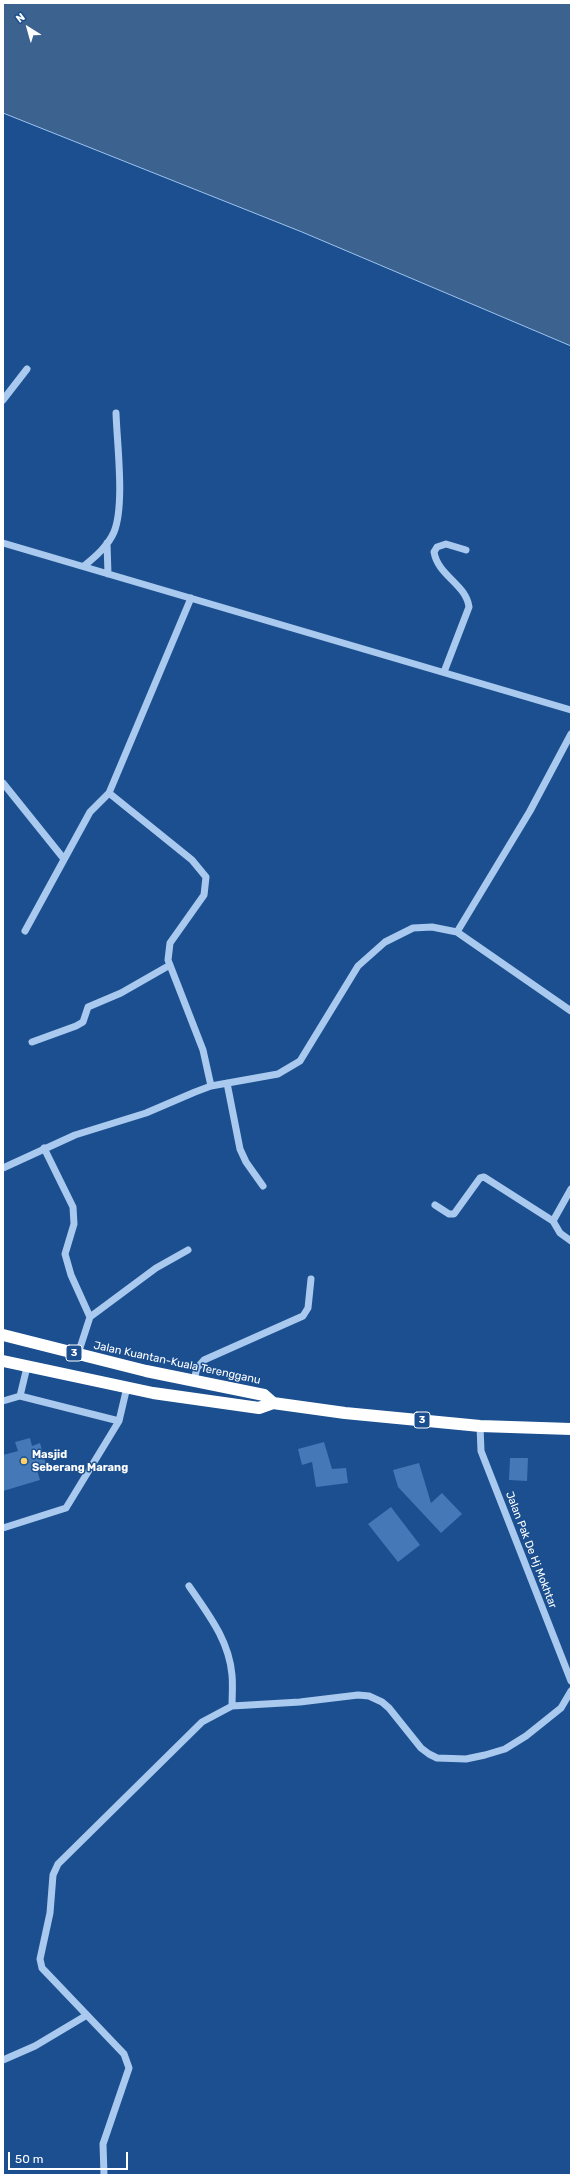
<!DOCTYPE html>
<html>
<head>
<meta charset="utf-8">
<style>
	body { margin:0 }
	#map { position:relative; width:574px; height:2178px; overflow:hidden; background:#1b4f8f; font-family:Rubik,sans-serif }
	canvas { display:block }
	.frame { position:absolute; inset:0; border:4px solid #fff; pointer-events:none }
	.north { position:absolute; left:8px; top:8px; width:40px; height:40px; -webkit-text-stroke:3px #1b4f8f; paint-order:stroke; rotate:323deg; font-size:11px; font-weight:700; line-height:16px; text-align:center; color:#fff }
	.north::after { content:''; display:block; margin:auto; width:14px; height:18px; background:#fff; clip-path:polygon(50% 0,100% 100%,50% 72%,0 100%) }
	.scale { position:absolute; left:8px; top:2152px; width:120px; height:18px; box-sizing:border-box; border:2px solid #fff; border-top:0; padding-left:5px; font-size:12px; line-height:14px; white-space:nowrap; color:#fff; -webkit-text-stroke:3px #1b4f8f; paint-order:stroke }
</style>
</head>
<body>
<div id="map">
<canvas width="574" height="2178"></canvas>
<div class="frame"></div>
<div class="north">N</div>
<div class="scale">50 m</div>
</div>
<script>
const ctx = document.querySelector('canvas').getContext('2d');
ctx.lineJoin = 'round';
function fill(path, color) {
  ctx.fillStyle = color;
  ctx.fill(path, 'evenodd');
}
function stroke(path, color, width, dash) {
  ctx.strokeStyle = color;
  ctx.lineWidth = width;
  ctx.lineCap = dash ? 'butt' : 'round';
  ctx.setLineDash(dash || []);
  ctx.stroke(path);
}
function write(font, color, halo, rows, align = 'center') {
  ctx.font = font + ' Rubik,sans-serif';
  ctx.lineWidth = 3;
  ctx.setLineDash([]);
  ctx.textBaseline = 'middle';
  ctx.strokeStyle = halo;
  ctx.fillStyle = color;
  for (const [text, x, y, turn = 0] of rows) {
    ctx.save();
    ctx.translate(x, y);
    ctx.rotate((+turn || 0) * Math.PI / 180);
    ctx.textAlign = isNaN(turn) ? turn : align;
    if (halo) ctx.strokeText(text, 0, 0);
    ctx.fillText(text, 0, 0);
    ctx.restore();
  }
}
const water = new Path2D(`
	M3,3H571V346L302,232L3,113Z`);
fill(water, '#3c6290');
stroke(water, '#9cc4f0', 1);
fill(new Path2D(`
	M30,1438L32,1446L40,1443L47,1468L37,1470L40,1480L3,1491V1455L18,1451L15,1442Z
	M324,1442L332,1469L346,1468L348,1483L316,1487L312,1462L302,1465L298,1449Z
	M510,1458H528L527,1481L509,1480Z
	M419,1463L431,1503L442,1493L462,1514L441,1533L398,1487L393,1470Z
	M391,1507L420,1545L398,1562L368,1524Z`), '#4478b7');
stroke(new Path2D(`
	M3,400L27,369
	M3,543L571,710
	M107,543L108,574
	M84,566C95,557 108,546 114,532C125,505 117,444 116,413
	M191,598L109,793L192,860L206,877L204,895L170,943L168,960L203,1050L211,1086
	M444,672L469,607C466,584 438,576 434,552L437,547L446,544L466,550
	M3,783L64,859
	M25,931L90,812L109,793
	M457,932L530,811L571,734
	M32,1042L76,1026L83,1022L88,1007L121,993L170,965
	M227,1083L240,1149L246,1162L263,1186
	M44,1148L73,1207L74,1224L65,1254L71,1275L90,1317L78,1354
	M3,1168L75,1135L146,1113L195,1092L211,1086L278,1074L300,1061L358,966L385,942L413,928L432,927L457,932L571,1011
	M435,1205L449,1214H454L480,1178L484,1177L553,1221L560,1233L571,1241
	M553,1221L571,1189
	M90,1317L156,1268L188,1250
	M194,1380L197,1368L204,1360L303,1316L308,1308L311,1279
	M20,1396L27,1367
	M3,1401L20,1396L119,1421
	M480,1426L481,1451L571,1681
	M3,1528L66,1508L119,1421L127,1387
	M189,1586C208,1614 229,1640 232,1675C233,1685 232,1696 232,1706
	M3,2060L35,2046L87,2015
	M104,2175L103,2144L129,2068L124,2054L42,1968L40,1959L50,1913L53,1875L58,1864L202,1722L232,1706L300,1702L358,1695L369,1696L382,1702L389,1708L421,1748L429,1754L437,1758L466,1759L485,1755L505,1749L526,1736L561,1708L571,1691`), '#a9c9ee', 7);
stroke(new Path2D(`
	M3,1335L146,1371L264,1395L273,1403
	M3,1361L153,1393L259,1408L273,1403L345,1413L480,1426L571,1429`), '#fff', 12);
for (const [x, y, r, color] of [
	[24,1461,4,"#ffd166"]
]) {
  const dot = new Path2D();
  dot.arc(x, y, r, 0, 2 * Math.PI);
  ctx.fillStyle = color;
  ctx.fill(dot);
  stroke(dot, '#1b4f8f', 1.5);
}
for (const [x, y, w] of [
	[74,1353,16],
	[422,1420,16]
]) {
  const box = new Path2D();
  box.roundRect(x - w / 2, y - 8, w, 16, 3);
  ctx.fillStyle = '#1b4f8f';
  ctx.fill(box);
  stroke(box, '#fff', 1);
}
write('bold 10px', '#fff', null, [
	["3",74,1353],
	["3",422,1420]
]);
write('11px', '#fff', '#1b4f8f', [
	["Jalan Kuantan-Kuala Terengganu",177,1363,12],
	["Jalan Pak De Hj Mokhtar",531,1550,69]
]);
write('bold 11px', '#fff', '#1b4f8f', [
	["Masjid",32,1455],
	["Seberang Marang",32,1468]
], 'left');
</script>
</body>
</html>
